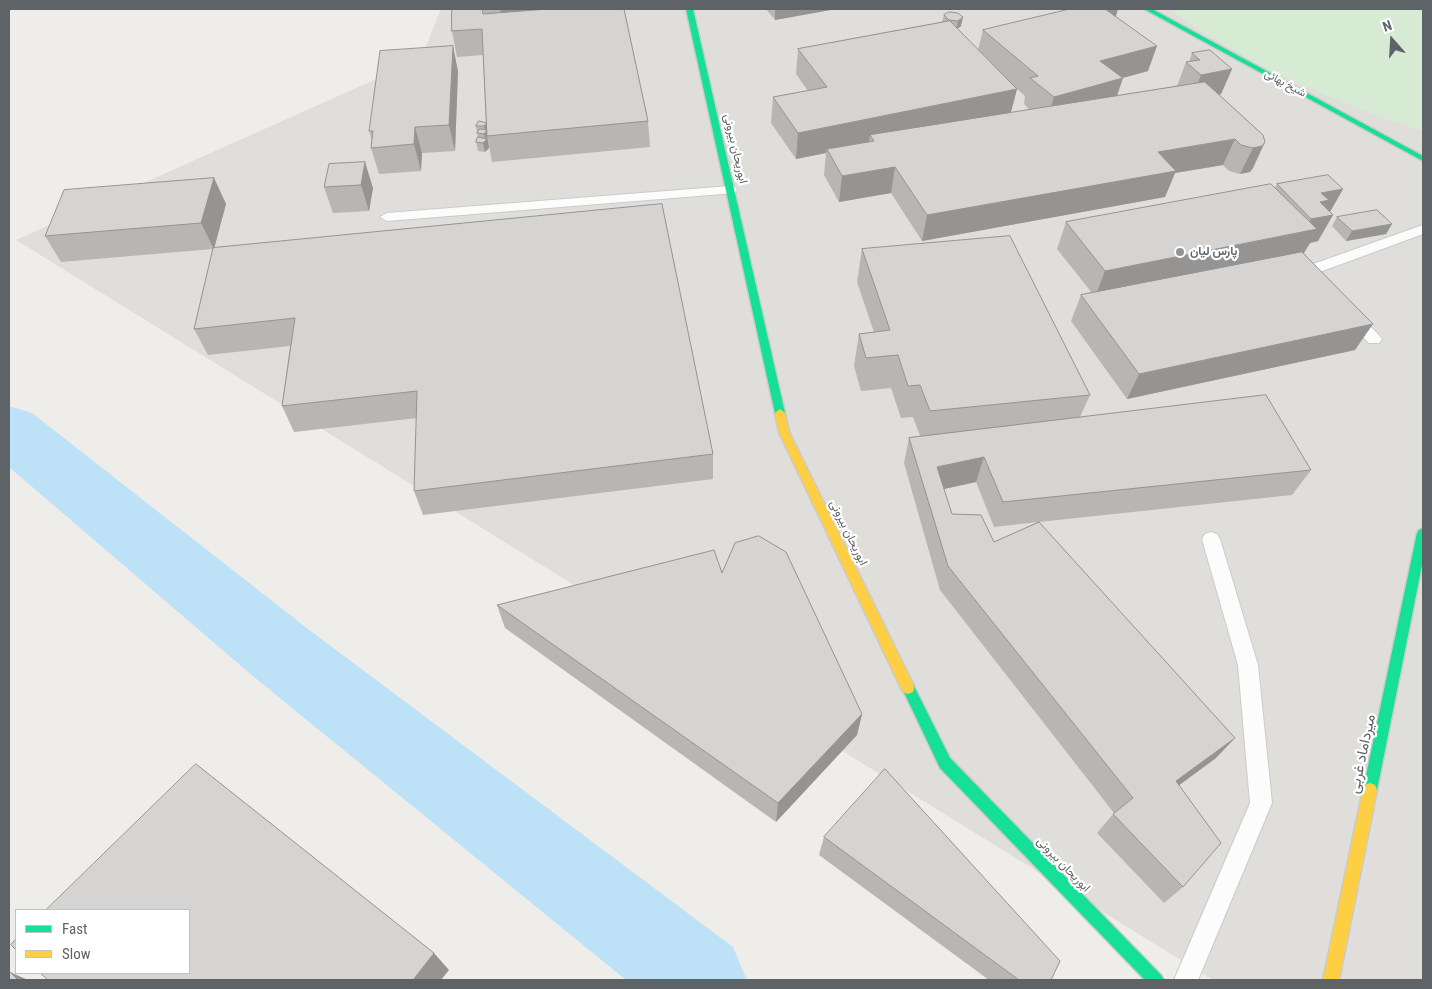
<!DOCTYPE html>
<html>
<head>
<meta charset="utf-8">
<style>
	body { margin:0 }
	#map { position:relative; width:1432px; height:989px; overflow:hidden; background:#eeede9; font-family:"Roboto Condensed",sans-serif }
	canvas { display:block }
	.frame { position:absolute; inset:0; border:10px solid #5e6367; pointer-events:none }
	.legend { position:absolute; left:15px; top:909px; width:175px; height:65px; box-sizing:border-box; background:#fff; border:1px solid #bfc1c2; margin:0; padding:6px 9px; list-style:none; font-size:15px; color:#5e6367 }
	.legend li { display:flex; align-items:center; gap:10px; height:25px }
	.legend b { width:25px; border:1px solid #bfc1c2 }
	.north { position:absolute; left:1367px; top:15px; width:50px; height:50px; -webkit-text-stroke:4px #fff; paint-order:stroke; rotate:341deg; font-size:14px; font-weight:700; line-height:20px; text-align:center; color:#5e6367 }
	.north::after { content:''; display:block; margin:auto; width:18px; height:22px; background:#5e6367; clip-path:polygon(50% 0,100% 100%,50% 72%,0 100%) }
</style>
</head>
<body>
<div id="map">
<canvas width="1432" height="989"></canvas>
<div class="frame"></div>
<ul class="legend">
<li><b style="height:6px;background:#16e098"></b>Fast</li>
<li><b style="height:6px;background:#ffcf43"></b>Slow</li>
</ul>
<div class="north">N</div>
</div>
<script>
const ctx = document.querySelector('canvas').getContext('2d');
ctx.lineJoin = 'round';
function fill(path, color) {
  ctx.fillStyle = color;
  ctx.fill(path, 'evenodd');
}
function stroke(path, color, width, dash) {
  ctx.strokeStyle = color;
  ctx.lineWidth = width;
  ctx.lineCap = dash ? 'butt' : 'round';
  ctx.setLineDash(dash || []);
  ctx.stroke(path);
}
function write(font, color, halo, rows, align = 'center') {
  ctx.font = font + ' "Roboto Condensed",Vazirmatn,sans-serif';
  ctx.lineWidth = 4.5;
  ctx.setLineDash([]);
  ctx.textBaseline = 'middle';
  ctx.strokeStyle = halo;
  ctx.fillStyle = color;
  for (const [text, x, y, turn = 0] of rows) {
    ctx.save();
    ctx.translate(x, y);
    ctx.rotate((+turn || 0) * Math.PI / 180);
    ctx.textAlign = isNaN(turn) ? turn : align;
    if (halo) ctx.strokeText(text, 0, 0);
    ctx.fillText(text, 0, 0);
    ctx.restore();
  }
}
fill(new Path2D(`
	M441,9H1423V980H1213L16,240L421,59Z`), '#dfdeda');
fill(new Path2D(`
	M1169,9H1423V131C1334,103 1245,64 1169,9Z`), '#d7ead4');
fill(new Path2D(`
	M9,406L32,413L308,629L733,947L747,980H626L254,677L9,467Z`), '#bde2f8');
const lane = new Path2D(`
	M730,186L735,187L737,190L735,193L387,221L380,217L387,213Z
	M1423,225V234L1317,273L1323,280L1321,283H1311L1300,271L1302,268Z
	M1352,312L1357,313L1379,335L1382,339L1379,343H1369L1347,321L1344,317L1347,313Z
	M1211,532L1217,534L1220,539L1258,665L1272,803L1198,980H1174L1250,803L1238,665L1202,539L1205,534Z`);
const fast = new Path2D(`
	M686,9H693L785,413L780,417L775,413Z
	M1144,9H1152L1423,156V161Z
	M1423,528V560L1377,790L1375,795L1370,797L1365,795L1363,790L1417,533L1419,530Z
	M908,682L913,684L950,758L1161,975L1164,980H1145L940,768L902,688L903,684Z`);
const slow = new Path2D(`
	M780,409L785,413L789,432L913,684L914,688L913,692L908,694L903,692L779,432L775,413Z
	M1370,783L1375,785L1377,790L1339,980H1323L1363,790L1365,785Z`);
stroke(lane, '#cbcbcb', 2);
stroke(fast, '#cbcbcb', 3);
stroke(slow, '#cbcbcb', 3);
fill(lane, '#fcfcfc');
fill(fast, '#16e098');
fill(slow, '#ffcf43');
fill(new Path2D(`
	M452,9H624L648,121L650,147L492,162L488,141L489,148L485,152L478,151L476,142L478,138L476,126L486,123L483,55L457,57L452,31Z
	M766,9H836L775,20Z
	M958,13L961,26L957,29L978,50L983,30L1116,16H1115L1148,71L1123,78L1117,96L1177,86L1186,62H1189L1192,53L1232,69L1221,94L1219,95L1263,135L1253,168L1250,172L1240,174L1229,171L1223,165L1175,173L1165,197L922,241L891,193L839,202L824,175L826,153L796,159L771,123L773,97L808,91L796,74L798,49L942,22L944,15ZM1017,89L1025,96L1024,104L1030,110L1011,113Z
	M458,71L455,151L422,153L421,171L379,174L371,148L372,140L369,131Z
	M329,164L373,188L369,211L333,213L324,187Z
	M214,178L226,204L214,248L713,454V479L423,515L414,491L417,418L294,432L282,406L290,346L208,355L194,329L213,249L61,262L45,236Z
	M1277,184L1343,189L1330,212L1318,241L1310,243L1304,253L1355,350L1127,399L1071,321L1081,295L1092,293L1057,249L1066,222L1275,188Z
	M1337,217L1392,224L1386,234L1346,241L1332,226Z
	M862,249L1090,395L1080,417L1311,470L1292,495L1039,522L1216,758L1179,785L1183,887L1164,903L1097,833L1114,813L940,590L904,463L909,438L920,436L913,417L901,418L891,388L861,391L854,366L859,334L874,332L857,282ZM976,482L994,527L1038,522L994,542L952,514L944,489Z
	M722,573L862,714L857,735L776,822L505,628L497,605Z
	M824,837L1051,980H989L819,855Z`), '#b7b6b5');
fill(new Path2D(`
	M500,9H603L504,33Z
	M775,9H836L775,20Z
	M1103,9H1118L1116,16L1100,18Z
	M963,17L961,26L956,30L958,21Z
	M453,46L458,71L455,151L449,125Z
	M1157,46L1148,71L1092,86L1100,61Z
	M1232,69L1221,94L1191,100L1201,75Z
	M1123,78L1114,104L1046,123L1054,97Z
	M1017,89L1010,115L874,141L870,135L869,144L827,149L826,153L796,159L798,133Z
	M487,123V136L489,148L485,152L483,143L485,141L484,134L485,133L484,126Z
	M415,127L422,153L421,171L414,144Z
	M1235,139L1223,165L1175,173L1165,197L922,241L927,215L1158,152Z
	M1265,142L1253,168L1250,172L1240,174L1253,148Z
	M365,162L373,188L369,211L361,185Z
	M895,167L891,193L839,202L842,176Z
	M214,178L226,204L214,249L201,223Z
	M1343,189L1328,215H1333L1318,241L1310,243L1302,256L1095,297L1105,271L1304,232L1311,219L1321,193Z
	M1392,224L1386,234L1346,241L1352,231Z
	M1373,324L1355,350L1127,399L1139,374Z
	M984,457L976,482L930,492L937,467Z
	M862,714L857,735L776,822L778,803Z
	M1235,738L1216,758L1159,800L1176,781Z
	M434,953L449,970L441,980H413Z
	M10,972L28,980H18Z`), '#959493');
const building = new Path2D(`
	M452,9H482L483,14L548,9H624L648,121L487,136L482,29L452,31Z
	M1070,9H1105L1157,46L1100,61L1123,78L1054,97L1030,78L1038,76L983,30Z
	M949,12L958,13L963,17L958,21L949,20L944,15Z
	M950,21L1017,89L798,133L773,97L827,87L798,49Z
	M453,46L449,125L415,127L414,144L371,148L373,131H369L380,51Z
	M1210,50L1232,69L1201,75L1186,62L1200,60L1192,53Z
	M1205,82L1263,135L1265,142L1262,146L1253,148L1241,145L1235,139L1158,152L1176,171L927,215L895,167L842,176L827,149L874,141L870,135Z
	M479,121L487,123L484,126H476Z
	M480,129L487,130L484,134L477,133Z
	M478,137L487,139L483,143L476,142Z
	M365,162L361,185L324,187L329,164Z
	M1328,175L1343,189L1321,193L1329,200L1320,202L1333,215L1311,219L1277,184Z
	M214,178L201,223L45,236L64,190Z
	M1271,184L1317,229L1105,271L1066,222Z
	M662,204L713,454L414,491L417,391L282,406L295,318L194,329L213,248Z
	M1377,210L1392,224L1352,231L1337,217Z
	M1010,236L1090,395L930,411L920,385L908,386L898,355L866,358L859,334L890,330L862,249Z
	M1302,252L1373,324L1139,374L1081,295Z
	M1266,395L1311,470L1003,502L984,457L937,467L952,514L981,515L994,542L1039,522L1235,738L1176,781L1221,843L1183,887L1113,814L1133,798L948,566L909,438Z
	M759,536L786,552L862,714L778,803L497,605L714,550L722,573L735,543Z
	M196,764L434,953L413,980H48L40,973H189V910H46Z
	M885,769L1060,961L1051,980H1019L824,837Z
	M16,939V950L11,945Z
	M10,972L18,980H9V974Z`);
fill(building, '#d5d4d2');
stroke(building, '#959493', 1);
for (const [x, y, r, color] of [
	[1180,252,5,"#909394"]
]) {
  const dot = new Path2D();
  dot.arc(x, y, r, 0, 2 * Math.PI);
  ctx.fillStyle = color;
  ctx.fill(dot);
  stroke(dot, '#fff', 2);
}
write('11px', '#5e6367', '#fff', [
	["شیخ بهائی",1285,84,28]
]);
write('12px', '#5e6367', '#fff', [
	["ابوریحان بیرونی",735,149,77],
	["ابوریحان بیرونی",848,533,64],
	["ابوریحان بیرونی",1063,865,46]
]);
write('bold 12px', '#5e6367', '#fff', [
	["پارس لیان",1190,252]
], 'left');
write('15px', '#5e6367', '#fff', [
	["میرداماد غربی",1363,754,-78]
]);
</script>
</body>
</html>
